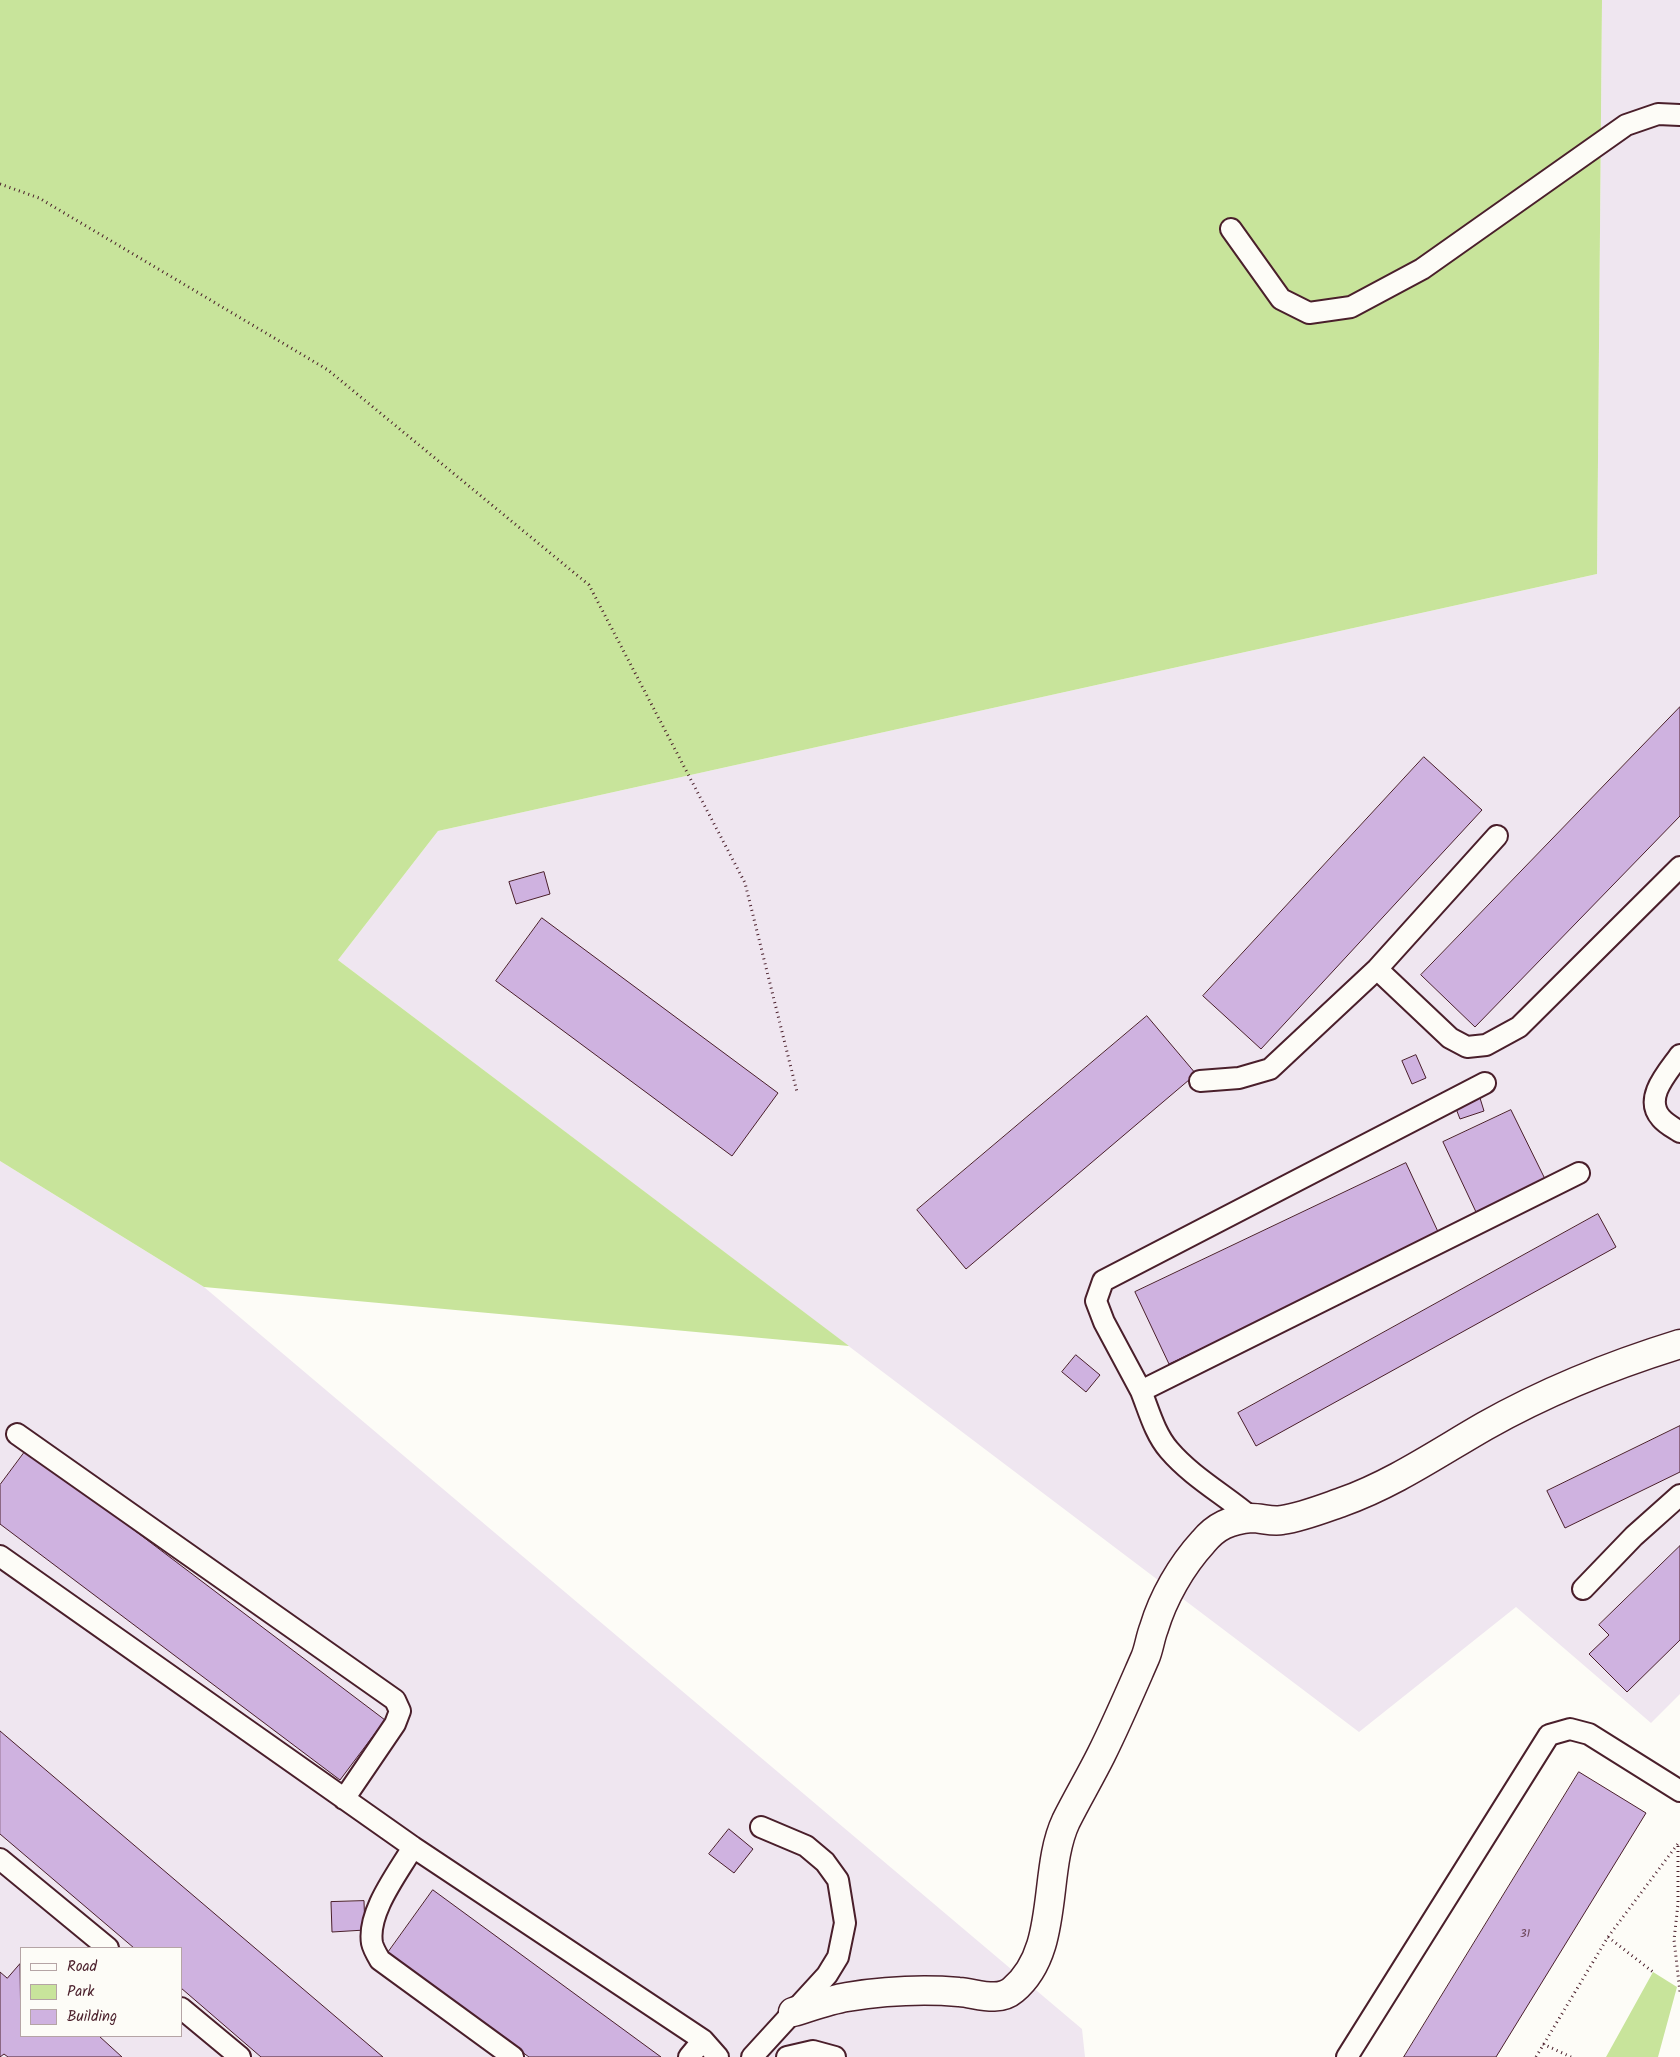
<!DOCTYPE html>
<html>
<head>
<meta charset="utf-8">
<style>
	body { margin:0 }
	#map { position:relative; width:1680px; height:2057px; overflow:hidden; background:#fdfcf7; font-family:Kalam,sans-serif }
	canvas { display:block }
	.legend { position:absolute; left:20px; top:1947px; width:162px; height:90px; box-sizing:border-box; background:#fdfcf7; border:1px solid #b5a4a5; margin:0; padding:6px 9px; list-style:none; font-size:15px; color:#4a1f2b }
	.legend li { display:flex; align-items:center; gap:10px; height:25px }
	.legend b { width:25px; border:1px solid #b5a4a5 }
</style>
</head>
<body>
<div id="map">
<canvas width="1680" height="2057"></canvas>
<ul class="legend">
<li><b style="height:6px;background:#fdfcf7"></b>Road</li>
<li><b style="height:14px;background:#c8e49b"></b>Park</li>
<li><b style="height:14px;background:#cfb2e0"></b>Building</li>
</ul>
</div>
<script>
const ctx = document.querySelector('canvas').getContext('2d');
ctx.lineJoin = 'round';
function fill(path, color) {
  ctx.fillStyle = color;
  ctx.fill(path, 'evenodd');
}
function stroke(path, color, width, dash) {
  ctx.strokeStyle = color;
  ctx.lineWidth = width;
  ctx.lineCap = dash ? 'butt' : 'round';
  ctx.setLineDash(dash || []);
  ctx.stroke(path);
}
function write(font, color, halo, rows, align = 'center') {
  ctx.font = font + ' Kalam,sans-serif';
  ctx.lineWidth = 4;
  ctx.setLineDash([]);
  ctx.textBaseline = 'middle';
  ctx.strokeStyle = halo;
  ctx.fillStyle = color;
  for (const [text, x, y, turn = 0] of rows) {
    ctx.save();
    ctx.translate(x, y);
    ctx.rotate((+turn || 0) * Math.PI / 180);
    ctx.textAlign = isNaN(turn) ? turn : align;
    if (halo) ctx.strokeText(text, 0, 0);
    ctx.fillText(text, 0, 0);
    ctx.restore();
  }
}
fill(new Path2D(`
	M1602,0H1680V1694L1651,1723L1516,1607L1359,1732L338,960L438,831L1597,574Z
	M0,1161L204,1287L1082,2029L1085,2057H0ZM21,1948H181V2036H21Z`), '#efe6f0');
fill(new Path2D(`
	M0,0H1602L1597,574L438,831L338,960L849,1346L204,1287L0,1161Z
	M1653,1972L1677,1987L1658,2057H1606Z`), '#c8e49b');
const building = new Path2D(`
	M1680,707V816L1475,1027L1421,975Z
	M1424,757L1482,810L1261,1049L1203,996Z
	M544,872L550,894L516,904L509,882Z
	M542,918L778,1093L732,1156L496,981Z
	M1147,1016L1196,1074L966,1269L917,1210Z
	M1416,1055L1426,1078L1412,1084L1402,1061Z
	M1480,1098L1484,1111L1460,1119L1455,1106Z
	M1511,1110L1545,1179L1476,1212L1443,1142Z
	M1406,1163L1440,1236L1169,1364L1135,1292Z
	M1598,1214L1616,1247L1256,1446L1238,1413Z
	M1076,1355L1100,1375L1086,1392L1062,1372Z
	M1680,1426V1472L1565,1528L1547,1491Z
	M27,1449L385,1720L340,1780L0,1524V1485Z
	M1680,1546V1640L1627,1692L1589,1654L1609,1635L1599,1625Z
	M0,1731L383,2057H261L181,1988V1948H134L0,1834Z
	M1579,1772L1646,1813L1496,2057H1404Z
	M729,1829L753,1849L734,1873L709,1854Z
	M433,1890L661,2057H529L387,1954Z
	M364,1901L365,1930L332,1932L331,1902Z
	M20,1964L21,2036H99L122,2057H8L4,2054L0,2057V1972L7,1978Z`);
fill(building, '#cfb2e0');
stroke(building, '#4a1f2b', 1);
const lane = new Path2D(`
	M1231,229L1281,299L1309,313L1351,307L1422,269L1626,125L1658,114L1680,115
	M1377,969L1450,1038L1467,1047L1486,1045L1519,1027L1680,867
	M1680,1055C1668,1072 1643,1098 1661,1118C1666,1124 1674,1128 1680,1132
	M1200,1081L1239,1078L1270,1069L1377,969L1497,836
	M1141,1391L1104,1322L1096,1301L1103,1281L1485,1083
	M17,1434L395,1700L400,1711L395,1724L344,1799
	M1252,1518C1225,1495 1192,1477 1169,1450C1155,1434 1149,1411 1141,1391L1579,1173
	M0,1556L413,1847L703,2040L718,2057
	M1583,1589L1634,1536L1680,1495
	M413,1847C398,1873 367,1912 372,1943C373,1948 377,1955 380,1960L513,2057
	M0,1859L108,1948
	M181,2008L240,2057
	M689,2057L703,2040
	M752,2057L827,1975L838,1957L845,1923L838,1880L825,1862L806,1846L761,1827
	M787,2057L813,2051L835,2057
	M1347,2057L1549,1735L1570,1729L1589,1734L1680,1791`);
const street = new Path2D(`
	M793,2012C810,2007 829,2000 847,1997C884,1991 922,1989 959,1992C976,1993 998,2003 1013,1990C1061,1950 1042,1872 1066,1821C1077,1799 1090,1777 1101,1755C1117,1723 1131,1690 1145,1658C1149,1649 1150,1638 1154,1628C1163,1598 1181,1566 1203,1542C1216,1526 1230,1520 1251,1518C1262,1518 1272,1522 1282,1520C1302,1517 1322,1509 1342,1502C1393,1484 1438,1453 1485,1426C1547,1391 1612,1365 1680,1344`);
stroke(lane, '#4a1f2b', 24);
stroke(street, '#4a1f2b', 31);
stroke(new Path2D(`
	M0,184L39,198L328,370L589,585L745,883L797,1092
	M1678,1846V1904L1674,1940L1680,1992
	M1608,1937L1653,1972
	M1543,2044L1571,2057
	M1536,2057L1608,1937L1680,1841`), '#4a1f2b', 3, [1, 4]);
stroke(lane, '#fdfcf7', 20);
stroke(street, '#fdfcf7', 28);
write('12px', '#6b4458', null, [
	["31",1525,1935]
]);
</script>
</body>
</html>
